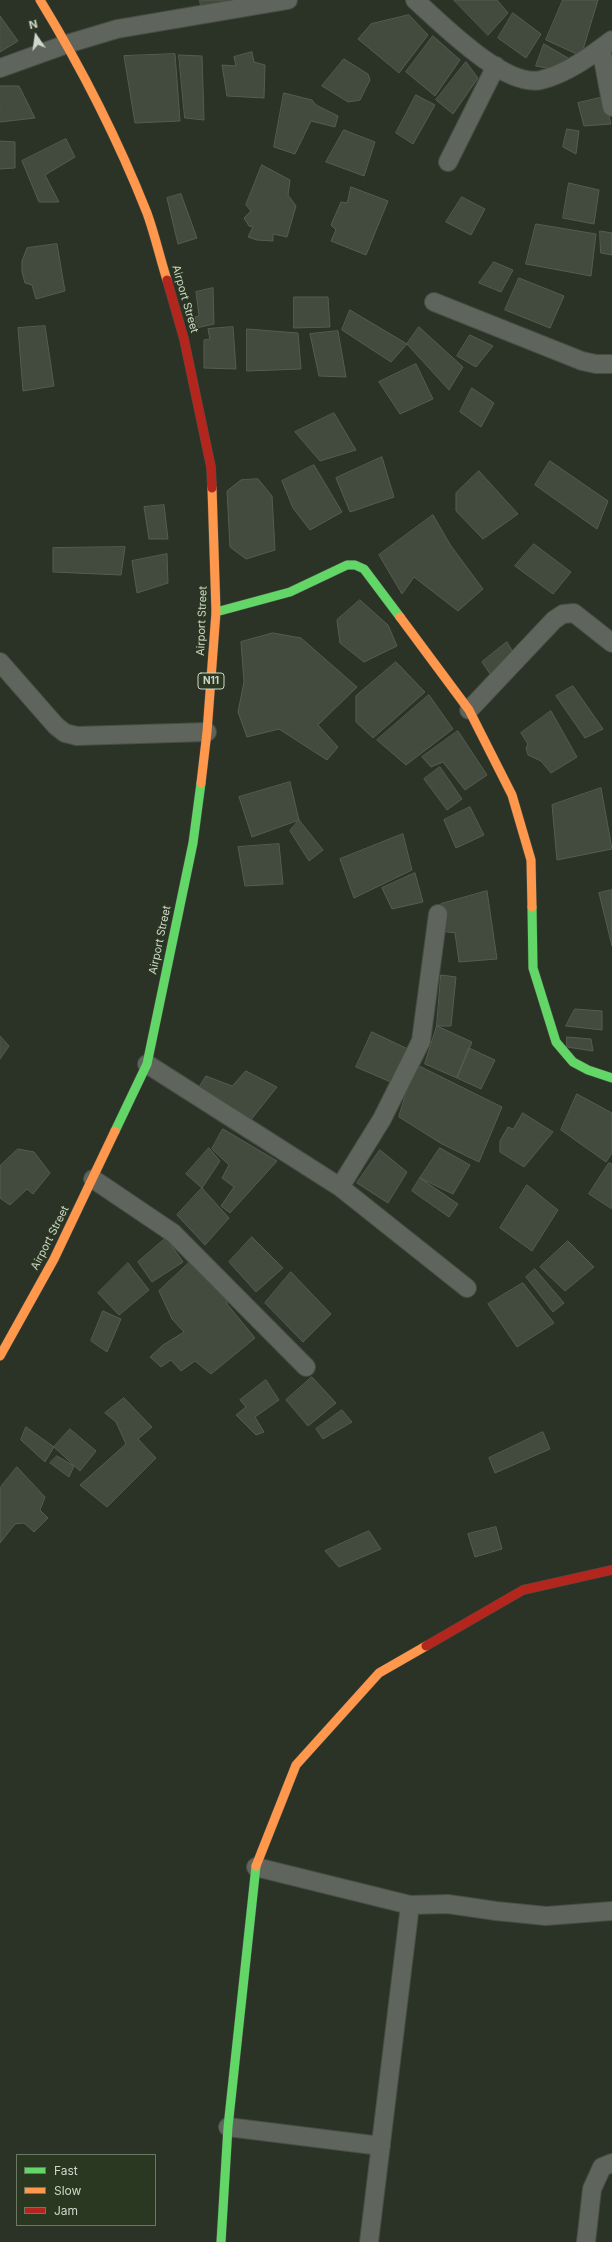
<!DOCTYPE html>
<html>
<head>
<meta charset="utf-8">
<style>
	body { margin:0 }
	#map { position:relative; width:612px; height:2242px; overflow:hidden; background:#2b3226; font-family:Inter,sans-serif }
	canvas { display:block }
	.legend { position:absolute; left:16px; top:2154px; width:140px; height:72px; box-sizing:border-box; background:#2a3721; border:1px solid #6c7764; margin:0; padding:5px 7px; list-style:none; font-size:12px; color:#ced7c9 }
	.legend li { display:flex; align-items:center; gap:8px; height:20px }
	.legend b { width:20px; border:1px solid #6c7764 }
	.north { position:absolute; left:16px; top:16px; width:40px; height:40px; -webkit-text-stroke:3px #2a3721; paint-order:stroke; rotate:347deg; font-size:11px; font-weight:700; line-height:16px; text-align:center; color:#ced7c9 }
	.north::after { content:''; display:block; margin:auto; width:14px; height:18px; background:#ced7c9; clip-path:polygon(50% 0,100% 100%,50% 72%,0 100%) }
</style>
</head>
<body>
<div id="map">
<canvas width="612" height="2242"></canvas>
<ul class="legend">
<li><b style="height:5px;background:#63d668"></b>Fast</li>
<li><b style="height:5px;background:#ff974d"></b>Slow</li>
<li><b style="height:5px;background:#b3261e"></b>Jam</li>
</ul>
<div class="north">N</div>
</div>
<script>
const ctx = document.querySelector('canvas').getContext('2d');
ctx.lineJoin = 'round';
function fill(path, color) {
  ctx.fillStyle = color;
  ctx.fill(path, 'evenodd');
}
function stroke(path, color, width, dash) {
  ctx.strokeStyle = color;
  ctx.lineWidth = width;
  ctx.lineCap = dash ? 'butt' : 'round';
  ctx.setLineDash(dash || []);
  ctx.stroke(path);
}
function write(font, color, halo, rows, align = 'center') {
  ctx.font = font + ' Inter,sans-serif';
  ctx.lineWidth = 3;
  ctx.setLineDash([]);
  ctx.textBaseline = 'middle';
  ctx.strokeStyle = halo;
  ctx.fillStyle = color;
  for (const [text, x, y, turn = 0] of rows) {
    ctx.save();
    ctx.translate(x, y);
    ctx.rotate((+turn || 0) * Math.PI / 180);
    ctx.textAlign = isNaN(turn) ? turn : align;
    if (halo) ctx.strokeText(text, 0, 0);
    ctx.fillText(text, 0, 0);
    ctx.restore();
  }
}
const building = new Path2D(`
	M200,0H235L201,6Z
	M454,0H497L508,13L488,35Z
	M563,0H598L581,56L546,40Z
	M513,13L541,34L526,58L498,38Z
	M409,15L428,35L399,73L358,39L371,24Z
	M0,16L18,41L0,52Z
	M433,36L460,60L435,96L406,72Z
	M544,44L568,58L557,70L536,66Z
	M252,52L254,62L265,65L264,98L227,96L222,65L236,66L234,57Z
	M175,54L180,121L135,123L124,56Z
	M179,55L202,56L204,120L185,118Z
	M344,59L368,74L370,80L360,100L348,102L322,86Z
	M466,62L478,78L453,114L436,100Z
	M0,86H19L35,118L0,122Z
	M284,93L312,100L316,105L338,116L335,127L311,121L295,154L274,147Z
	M416,95L435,105L413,144L396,133Z
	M604,97L611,124L584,126L578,103Z
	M567,129L579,131L576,154L563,147Z
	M344,130L375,142L364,176L326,162Z
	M66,139L75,157L45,175L59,202H39L22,161Z
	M0,141L15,142V168L0,169Z
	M262,165L290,180L288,195L296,206L287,237L273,234V241L257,240L248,237L253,227L249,226L244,218L251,211L246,205Z
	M569,183L599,190L594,224L563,218Z
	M351,187L388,201L366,255L331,241L336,230L331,225L341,202L347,203Z
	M181,194L197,238L178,244L167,198Z
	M462,197L485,209L471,235L446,222Z
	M536,224L596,234L591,276L526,264Z
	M600,231L612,233V255L601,253Z
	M57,244L65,291L36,299L32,285L25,283L22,272V261L27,248Z
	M494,262L513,270L501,292L479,283Z
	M519,278L564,296L550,328L505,310Z
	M213,288L214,324L196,328L195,317L199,316L196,292Z
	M294,297H328L330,327L294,328Z
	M350,310L407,344L391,362L342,330Z
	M45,326L54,386L23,391L18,328Z
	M233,327L236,369L204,368V340L210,339L208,329Z
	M419,327L463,367L449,390L407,344Z
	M247,329L298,333L301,369L247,371Z
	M338,331L346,377L319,376L310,334Z
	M470,335L493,346L476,367L457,356Z
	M416,364L433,399L400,414L379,382Z
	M472,388L494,403L481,427L460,412Z
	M334,413L356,450L320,461L295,432Z
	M382,457L394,497L350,512L336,478Z
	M550,461L608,501L597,529L535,485Z
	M314,465L342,512L310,530L293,508L282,481Z
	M479,471L518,514L483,539L456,511V493Z
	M258,479L272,496L275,550L246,559L230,547L227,491L241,480Z
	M164,505L168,539H149L144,507Z
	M433,515L451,546L483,589L458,611L414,577L402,594L379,555Z
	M534,544L571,572L553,594L515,566Z
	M125,547L121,575L53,572V548Z
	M167,554L168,583L137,593L132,561Z
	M360,600L388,625L397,646L364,662L340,643L337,620Z
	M273,633L301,638L357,687L318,725L338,747L327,760L279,729L247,737L238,712L244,682L241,642Z
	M507,642L514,654L492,677L482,662Z
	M396,662L425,692L373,738L356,722V696Z
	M573,686L603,729L585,738L556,696Z
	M429,695L453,729L406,765L377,740Z
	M551,711L577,757L551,773L541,761L528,755L526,748L528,744L521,733Z
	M458,731L487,775L465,790L443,762L431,767L422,757Z
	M440,767L462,799L447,810L424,779Z
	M290,782L299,820L252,837L239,797Z
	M601,788L612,849L557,860L552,805Z
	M470,807L484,835L456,848L444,820Z
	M299,820L323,850L309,861L290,831Z
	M403,834L412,870L354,898L340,859Z
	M279,844L283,884L245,886L238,847Z
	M415,873L423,902L392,909L382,888Z
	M612,890V946L599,893Z
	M487,891L497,959L459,962L455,933L441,931V904Z
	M441,975L456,977L451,1026H437Z
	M575,1009L602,1011V1030L566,1026Z
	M437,1026L472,1042L457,1078L425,1064Z
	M372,1032L410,1050L393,1083L356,1067Z
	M0,1036L9,1046L0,1059Z
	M567,1037L591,1039L593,1051L567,1047Z
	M469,1048L495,1060L481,1089L457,1078Z
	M415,1064L502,1107L479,1162L442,1144L399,1117Z
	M246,1071L277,1087L250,1121L197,1090L206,1076L232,1086Z
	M577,1094L612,1113V1153L606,1162L561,1130Z
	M523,1113L553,1132L524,1167L500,1152V1141L508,1127L513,1129Z
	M223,1129L277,1161L230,1213L221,1206L234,1187L222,1178L229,1165L212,1149Z
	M209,1148L220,1161L202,1188L186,1174Z
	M440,1148L470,1165L453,1194L420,1178Z
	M18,1149L34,1152L50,1173L33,1194L27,1189L10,1205L0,1198V1166Z
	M380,1150L407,1172L388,1203L357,1183Z
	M609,1163L612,1164V1209L589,1194Z
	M420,1178L458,1204L449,1217L412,1191Z
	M527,1185L558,1210L532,1251L500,1228Z
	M202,1188L229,1218L205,1245L177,1215Z
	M252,1237L283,1268L256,1292L229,1262Z
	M166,1238L183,1262L152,1282L138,1262Z
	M568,1241L594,1267L565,1291L540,1267Z
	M190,1262L227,1298V1304L255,1338L211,1374L195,1361L181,1371L171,1360L161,1367L150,1357L163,1345L184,1332L172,1319L159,1291Z
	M128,1263L149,1290L119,1315L98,1293Z
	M535,1269L564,1303L553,1312L526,1277Z
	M291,1272L331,1314L303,1342L265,1303Z
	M523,1283L554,1323L517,1347L488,1304Z
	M103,1311L121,1319L107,1352L91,1341Z
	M312,1377L336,1403L308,1426L286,1400Z
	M266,1380L279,1400L255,1417L264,1432L256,1435L236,1415L246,1407L240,1400Z
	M124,1398L152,1427L138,1439L156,1458L107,1507L80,1485L126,1444L116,1422L105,1413Z
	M342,1410L352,1422L323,1439L316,1429Z
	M26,1427L54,1447L45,1462L21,1440Z
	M70,1429L96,1451L80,1471L54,1447Z
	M543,1432L550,1449L495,1473L489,1458Z
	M57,1456L74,1466L69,1477L50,1463Z
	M17,1467L45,1497L40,1510L48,1518L34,1532L24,1523L15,1524L0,1543V1488Z
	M496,1527L502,1549L475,1557L468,1534Z
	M369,1531L381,1549L339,1567L325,1551Z`);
fill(building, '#424b3d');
stroke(building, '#565c51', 1);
const street = new Path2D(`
	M415,0C441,23 504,88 541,80C566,74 591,56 612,40
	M601,48L612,107
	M0,68L67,44L117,29L288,0
	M448,162L496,66
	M434,302L582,361L596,364H612
	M0,662L56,726L65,733L77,736L207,732
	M469,710L554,620L563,614L574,613L612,643
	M147,1064L340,1187L467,1288
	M93,1179L173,1233L306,1367
	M340,1187L382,1119L421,1041L438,914
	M256,1867L410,1905L448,1904L496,1911L546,1916L612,1911
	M228,2127L381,2146
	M369,2242L410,1905
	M586,2242L592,2189L602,2167L612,2163`);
const fast = new Path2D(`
	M216,612L290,592L347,565H355L364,569L400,617
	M532,907L533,968L556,1042L573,1062L588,1070L612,1078
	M115,1131L147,1064L193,843L201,783
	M221,2242L228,2127L256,1866`);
const slow = new Path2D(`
	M40,0C81,67 118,140 147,213C155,235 160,258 167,280
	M400,617L469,710L512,795L531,860L532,907
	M201,783L207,732L216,612L212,488
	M0,1356L54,1259L115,1131
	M256,1866L296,1765L379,1673L426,1646`);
const jam = new Path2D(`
	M167,280L184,339L211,467L212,488
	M426,1646L523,1590L612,1570`);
stroke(street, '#484e44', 20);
stroke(fast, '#484e44', 10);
stroke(slow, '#484e44', 10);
stroke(jam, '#484e44', 10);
stroke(street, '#5f645c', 18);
stroke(fast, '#63d668', 9);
stroke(slow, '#ff974d', 9);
stroke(jam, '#b3261e', 9);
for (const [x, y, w] of [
	[211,681,26]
]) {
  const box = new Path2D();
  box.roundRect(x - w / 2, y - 8, w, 16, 3);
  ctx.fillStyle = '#2a3721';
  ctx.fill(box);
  stroke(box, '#ced7c9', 1);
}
write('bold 10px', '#ced7c9', null, [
	["N11",211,681]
]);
write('11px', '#ced7c9', '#2a3721', [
	["Airport Street",185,299,74],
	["Airport Street",202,621,-88],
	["Airport Street",160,940,-78],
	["Airport Street",50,1238,-63]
]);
</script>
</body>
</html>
